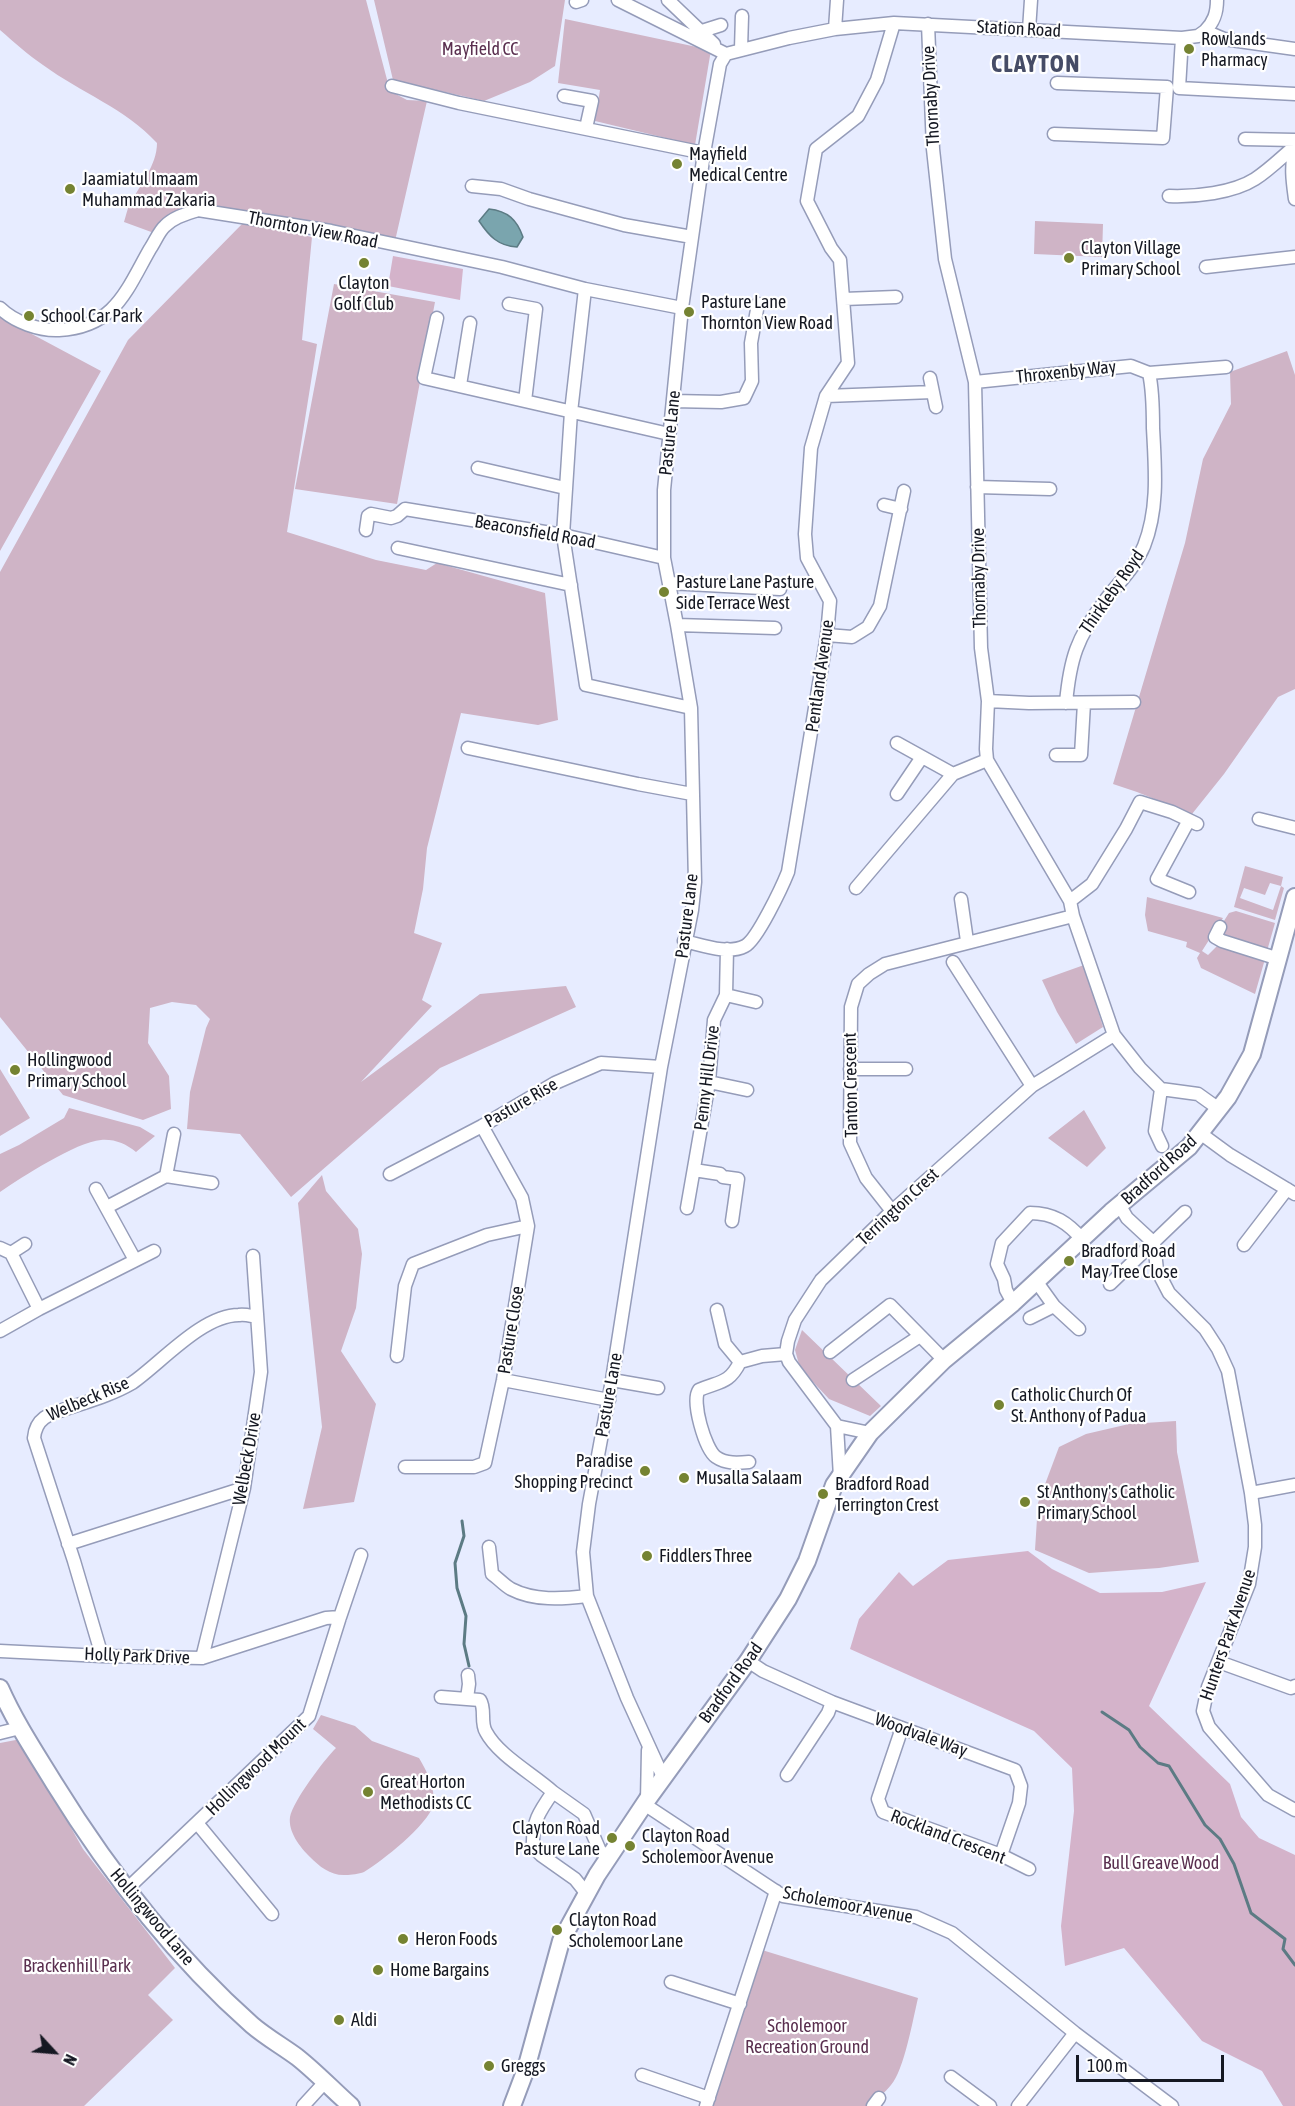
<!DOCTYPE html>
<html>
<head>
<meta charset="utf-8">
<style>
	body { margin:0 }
	#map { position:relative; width:1295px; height:2106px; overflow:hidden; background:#e7ecff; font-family:"Asap Condensed",sans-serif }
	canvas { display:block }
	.north { position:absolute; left:24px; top:2022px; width:60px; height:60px; -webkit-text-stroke:4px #fff; paint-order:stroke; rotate:116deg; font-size:16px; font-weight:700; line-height:24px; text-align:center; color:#151822 }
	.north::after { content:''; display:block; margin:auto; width:21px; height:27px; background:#151822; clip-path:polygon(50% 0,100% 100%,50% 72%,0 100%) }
	.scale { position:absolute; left:1076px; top:2055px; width:148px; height:27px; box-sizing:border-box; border:3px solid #151822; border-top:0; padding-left:8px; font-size:18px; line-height:21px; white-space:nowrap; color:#151822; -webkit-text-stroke:4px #fff; paint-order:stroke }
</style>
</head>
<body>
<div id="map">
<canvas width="1295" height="2106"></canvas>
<div class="north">N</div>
<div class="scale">100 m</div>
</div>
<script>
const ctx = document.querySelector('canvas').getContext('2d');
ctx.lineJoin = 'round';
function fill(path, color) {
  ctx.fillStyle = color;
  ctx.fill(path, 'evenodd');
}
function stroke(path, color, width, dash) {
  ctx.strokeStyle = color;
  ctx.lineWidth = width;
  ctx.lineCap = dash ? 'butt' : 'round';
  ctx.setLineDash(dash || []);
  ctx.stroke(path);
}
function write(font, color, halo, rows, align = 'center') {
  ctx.font = font + ' "Asap Condensed",sans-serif';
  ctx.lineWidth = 4.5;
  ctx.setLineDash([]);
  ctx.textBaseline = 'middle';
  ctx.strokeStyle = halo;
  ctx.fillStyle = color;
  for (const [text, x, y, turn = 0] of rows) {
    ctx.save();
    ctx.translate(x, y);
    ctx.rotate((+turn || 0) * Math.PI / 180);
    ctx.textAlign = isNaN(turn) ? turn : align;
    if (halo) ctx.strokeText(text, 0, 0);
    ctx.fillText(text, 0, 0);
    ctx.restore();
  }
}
fill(new Path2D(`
	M0,0H366L390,91L407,100L427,101L395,241L212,209L154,233L124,222C126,216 127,209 130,204C140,185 157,165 157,143C125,108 81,93 43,65C28,55 14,42 0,30Z
	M374,0H565L555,66L530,82L484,101L393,80Z
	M565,19L711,50L695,145L595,121L600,90L558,83Z
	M1035,221L1103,224L1102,257L1034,254Z
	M243,223L312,237L302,340L317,344L287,532L376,560L426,570L437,563L545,593L558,720L538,725L461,713L427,848L423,889L414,933L442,943L422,1000L432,1006L361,1082L480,994L566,986L576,1007L440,1068L291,1197L240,1134L187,1129L190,1092L206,1028L210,1019L196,1005L172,1002L150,1008L148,1043L169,1076L171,1109L143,1120L63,1095L0,1017V572L128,340Z
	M334,284L435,302L397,504L295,489Z
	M0,317L101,371L0,551Z
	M1287,351L1295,375V689L1278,697L1224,774L1192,814L1137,792L1113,784L1185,543L1203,459L1231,404L1230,372Z
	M1245,866L1283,877L1281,886L1284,888L1275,920L1234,907ZM1270,883L1281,886L1273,910L1240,898L1244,888L1265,895Z
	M1147,897L1223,918L1202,951L1208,955L1218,945L1265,959L1255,994L1201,968L1197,958L1200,953L1186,947L1187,942L1148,931L1145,915Z
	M1236,911L1275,923L1267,951L1225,936L1222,924L1229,913Z
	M1084,965L1103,1027L1076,1044L1057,1012L1042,980Z
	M0,1069L30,1118L0,1136Z
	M69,1108L140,1127L155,1136L136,1152C126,1144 115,1139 101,1140C76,1142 22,1177 0,1192V1154L19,1145L64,1118Z
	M1084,1110L1106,1148L1087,1167L1048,1138Z
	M322,1175L326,1191L358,1229L362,1254L356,1308L341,1351L376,1404L354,1502L303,1509L322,1427L298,1203Z
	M802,1330L881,1406L870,1416L829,1399L800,1368L795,1350Z
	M1176,1421L1177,1452L1199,1562L1159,1568L1089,1573L1035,1550L1038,1503L1059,1447L1086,1434L1129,1424Z
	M321,1715L355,1726L372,1741L419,1758C427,1772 436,1788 433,1805C429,1824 381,1862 364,1872C359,1874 351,1875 346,1875C331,1876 320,1867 310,1857C300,1847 288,1832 290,1817C293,1801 324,1760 336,1748L313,1729Z
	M21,1739L83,1849L175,1968L148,1995L173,2020L84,2106H0V1743Z
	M762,1950L918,1998C913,2019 904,2070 891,2085C885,2093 877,2098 871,2106H713Z`), '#cfb4c6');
fill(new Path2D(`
	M393,256L463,269L460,300L388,286Z
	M1028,1551L1052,1569L1100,1593L1162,1592L1206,1582L1149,1706L1230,1784L1241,1817L1259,1838L1295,1855V2106H1283L1262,2071L1202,2041L1124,1948L1065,1966L1061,1926L1074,1811L1072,1768L1034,1731L850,1649L859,1619L899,1572L913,1586L948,1560Z`), '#d4b3ca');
const water = new Path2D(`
	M489,209C508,211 517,220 523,237L517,247C498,246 489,236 479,221Z`);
fill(water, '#7aa5ae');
stroke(water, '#5c7b84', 1.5);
stroke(new Path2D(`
	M462,1521L464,1536L455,1563L457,1588L466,1616L464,1644L469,1666
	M1102,1712L1129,1730L1140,1747L1158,1763L1169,1766L1205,1825L1220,1839L1234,1864L1251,1913L1285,1939L1283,1949L1295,1965`), '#5c7b84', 3);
const street = new Path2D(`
	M618,0L726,54
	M668,0L714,44
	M576,2L582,0
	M928,24L933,149L945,259L975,382L981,648L988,701L986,749L987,760L1070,901L1073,916L1114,1035L1140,1068L1161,1089L1155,1131L1162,1146
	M835,29L837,0
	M1029,30L1031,0
	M702,31L721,25
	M1205,31C1214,22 1217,13 1217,0
	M1182,38L1179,88L1295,94
	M741,49L742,16
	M392,86L459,103L704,153
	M564,96L592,101L586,128
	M1054,134L1163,138L1167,87L1057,83
	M1245,139L1295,140
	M1295,151C1290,166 1293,184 1295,199
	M472,186L501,189L529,199L624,225L692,237
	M1169,196C1195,197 1233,193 1255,179C1269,170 1282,157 1295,146
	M1206,267L1295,257
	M585,289L571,412L563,535L586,685L691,708
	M844,299L896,297
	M509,304L536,309L525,401
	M0,308C14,322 40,331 59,330C115,327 126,291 150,249C155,242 159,231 165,226C174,217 186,214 198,210L331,231L502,267L585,289L682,308
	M437,318L424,378L669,434
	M930,378L936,407
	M975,382L1131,366L1149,373L1226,367
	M460,385L470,323
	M826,396L933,392
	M673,401L721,402L744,398L752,381L751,343L758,304
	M478,468L565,488
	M977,487L1050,489
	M884,505L901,509
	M366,530L368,516L371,514L391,518L397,516L405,509L563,535L664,558
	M398,548L571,585
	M669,583L780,589
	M677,625L775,628
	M827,635L852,637L868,627L880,606L904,491
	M988,701L1029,703L1134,702
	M1066,703C1070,659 1077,637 1104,602C1118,583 1135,568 1144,546C1159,508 1155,467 1153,428C1153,410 1153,391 1149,373
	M897,743L953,774
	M468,748L638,784L692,794
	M1056,755H1081L1084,703
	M897,794L922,757
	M1259,819L1295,828
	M856,888L953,774L987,760
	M1189,892L1157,879L1189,820
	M961,899L967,941
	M1070,901L1092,884L1126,829L1140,802L1172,812L1197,824
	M1220,927L1215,937L1222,941L1279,959
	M684,941C702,945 728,955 745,946C757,940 782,887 788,872L827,635L830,601L807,558L805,534L811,448L826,396L848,363L840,260L831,248L807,201L816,149L858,116L877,80L894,23
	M953,962L1032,1086
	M726,995L756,1002
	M850,1069H906
	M709,1082L747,1090
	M1161,1089L1198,1094L1219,1109
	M1200,1133L1230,1155L1295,1194
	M694,1170L720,1174L723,1177L738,1179L732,1221
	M390,1174L482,1126L555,1083L601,1063L661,1067
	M166,1176L174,1134
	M96,1189L135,1260
	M1120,1206L1127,1218L1154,1243L1157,1270L1169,1293L1205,1329L1218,1349L1228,1371L1251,1493L1255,1525V1547L1249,1584L1208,1687L1203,1711L1209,1727L1268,1795L1295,1810
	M107,1207L166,1176L212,1183
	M687,1208L709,1082L714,1020L726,995L727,949
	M892,1211L866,1178L850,1143L851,1007L858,984L869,974L885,964L1073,916
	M1244,1245L1287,1189
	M0,1248L11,1253L25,1244
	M11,1253L39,1309
	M1036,1281L1054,1306L1079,1329
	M1110,1284L1185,1212
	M1013,1303L1006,1290L1004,1279L997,1264L1002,1243L1030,1213C1054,1213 1068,1223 1083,1240
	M717,1310L725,1344L740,1362L762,1356L786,1354
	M1030,1318L1054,1306
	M0,1331L39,1309L154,1251
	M830,1352L890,1305L944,1360
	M397,1356L405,1286L413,1264L487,1235L528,1226
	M740,1362C729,1384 720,1381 699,1390C691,1401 705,1449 716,1457C726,1464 738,1463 749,1462
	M503,1380L609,1400
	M612,1380L658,1388
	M853,1380L920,1336
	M837,1426L789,1362L786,1354L788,1341L795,1320L821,1280L892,1211L1032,1086L1114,1035
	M405,1467H474L485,1463L503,1380L528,1226L522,1198L482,1126
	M840,1477L837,1426L870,1433
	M1251,1493L1295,1485
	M68,1544L244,1488
	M489,1547L492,1574C498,1578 504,1585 511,1589C534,1601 562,1599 587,1596
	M0,1651L102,1656L202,1658L326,1618L340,1617
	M102,1656L74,1561L34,1438C36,1415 54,1413 72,1407C93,1400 113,1394 132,1383C161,1363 202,1315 239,1315C245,1314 251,1316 257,1317
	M202,1658L244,1488L261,1372L253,1256
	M748,1661L763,1671L832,1702L1015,1770L1021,1786L1019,1803L1001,1855
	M1219,1662L1291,1688L1295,1686
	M441,1697L480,1700C486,1709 480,1722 486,1732C498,1755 533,1774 553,1792
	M467,1698L469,1684L468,1675
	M902,1728L878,1799L883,1812L1001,1855L1029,1869
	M0,1733L20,1728
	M787,1775L828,1713L832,1702
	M663,1777L627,1698L587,1596L583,1552L589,1504L612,1380L661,1067L692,910L695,882L691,708L677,625L664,558V490L682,308L704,153L720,64L726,54L789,38L835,29L894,23L1182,38L1198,36L1205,31L1224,39L1295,49
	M647,1800L648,1750
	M644,1804L783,1896L916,1917L952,1933L1075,2033L1172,2106
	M197,1823L272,1914
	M127,1889L309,1716L340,1617L361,1555
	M587,1894L575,1879L541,1855L533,1847C532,1822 539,1812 553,1792L584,1814L600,1851L609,1857
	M671,1982L740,2004
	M642,2075L709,2098
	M951,2077L990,2106
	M303,2106L325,2082
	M706,2106L776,1891
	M873,2106L879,2098
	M1018,2106L1075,2033`);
const secondary = new Path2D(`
	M0,1688C15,1722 35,1752 54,1783C109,1872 174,1956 252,2025C266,2037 282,2046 297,2057C316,2072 333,2090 351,2106
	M512,2106L526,2069L561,1941L597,1875L647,1800L748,1661L788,1599L807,1561L834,1485L870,1433L944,1360L1013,1303L1111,1212L1189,1147L1228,1097L1252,1054L1295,897`);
stroke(street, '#959cb9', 15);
stroke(secondary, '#959cb9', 20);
stroke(street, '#fff', 12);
stroke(secondary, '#fff', 16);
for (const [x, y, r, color] of [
	[1189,49,6,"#758332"],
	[677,164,6,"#758332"],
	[70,189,6,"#758332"],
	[1069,258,6,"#758332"],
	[364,263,6,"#758332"],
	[689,312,6,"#758332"],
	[29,316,6,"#758332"],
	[664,592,6,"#758332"],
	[15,1070,6,"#758332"],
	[1069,1261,6,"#758332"],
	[999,1405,6,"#758332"],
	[645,1471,6,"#758332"],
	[684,1478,6,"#758332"],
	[823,1494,6,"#758332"],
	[1025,1502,6,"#758332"],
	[647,1556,6,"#758332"],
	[368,1792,6,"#758332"],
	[612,1838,6,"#758332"],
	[630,1846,6,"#758332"],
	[557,1930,6,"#758332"],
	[403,1939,6,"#758332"],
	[378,1970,6,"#758332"],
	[339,2020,6,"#758332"],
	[489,2066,6,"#758332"]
]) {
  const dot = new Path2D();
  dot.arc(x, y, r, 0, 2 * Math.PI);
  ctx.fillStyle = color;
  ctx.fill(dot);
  stroke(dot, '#fff', 2);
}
write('18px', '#151822', '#fff', [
	["Station Road",1019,29,3],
	["Thornaby Drive",931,96,-93],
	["Thornton View Road",313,230,11],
	["Throxenby Way",1066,372,-6],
	["Pasture Lane",670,433,-84],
	["Beaconsfield Road",535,532,10],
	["Thornaby Drive",979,578,-91],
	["Thirkleby Royd",1112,592,-55],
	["Pentland Avenue",820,676,-82],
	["Pasture Lane",687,916,-83],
	["Penny Hill Drive",707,1078,-83],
	["Tanton Crescent",851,1085,-91],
	["Pasture Rise",521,1103,-30],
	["Bradford Road",1159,1170,-42],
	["Terrington Crest",898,1207,-43],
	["Pasture Close",511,1330,-81],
	["Pasture Lane",609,1395,-80],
	["Welbeck Rise",88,1399,-23],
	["Welbeck Drive",247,1459,-80],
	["Hunters Park Avenue",1228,1635,-71],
	["Holly Park Drive",137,1656,2],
	["Bradford Road",731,1683,-54],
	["Woodvale Way",921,1735,20],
	["Hollingwood Mount",256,1767,-44],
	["Rockland Crescent",948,1837,21],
	["Scholemoor Avenue",848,1905,11],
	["Hollingwood Lane",152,1917,50]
]);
write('18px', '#151822', '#fff', [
	["Rowlands",1201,39],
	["Pharmacy",1201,60],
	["Mayfield",689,154],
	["Medical Centre",689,175],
	["Jaamiatul Imaam",82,179],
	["Muhammad Zakaria",82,200],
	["Clayton Village",1081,248],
	["Primary School",1081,269],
	["Clayton",364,283,"center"],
	["Golf Club",364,304,"center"],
	["Pasture Lane",701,302],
	["Thornton View Road",701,323],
	["School Car Park",41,316],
	["Pasture Lane Pasture",676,582],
	["Side Terrace West",676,603],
	["Hollingwood",27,1060],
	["Primary School",27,1081],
	["Bradford Road",1081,1251],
	["May Tree Close",1081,1272],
	["Catholic Church Of",1011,1395],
	["St. Anthony of Padua",1011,1416],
	["Paradise",633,1461,"right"],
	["Shopping Precinct",633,1482,"right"],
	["Musalla Salaam",696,1478],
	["Bradford Road",835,1484],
	["Terrington Crest",835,1505],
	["St Anthony's Catholic",1037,1492],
	["Primary School",1037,1513],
	["Fiddlers Three",659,1556],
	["Great Horton",380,1782],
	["Methodists CC",380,1803],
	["Clayton Road",600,1828,"right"],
	["Pasture Lane",600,1849,"right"],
	["Clayton Road",642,1836],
	["Scholemoor Avenue",642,1857],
	["Clayton Road",569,1920],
	["Scholemoor Lane",569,1941],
	["Heron Foods",415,1939],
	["Home Bargains",390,1970],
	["Aldi",351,2020],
	["Greggs",501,2066]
], 'left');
write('18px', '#5a2f4f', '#fff', [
	["Mayfield CC",480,49],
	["Bull Greave Wood",1161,1863],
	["Brackenhill Park",77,1966],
	["Scholemoor",807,2026],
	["Recreation Ground",807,2047]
]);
ctx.letterSpacing = '1.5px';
write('bold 24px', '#464c66', '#fff', [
	["CLAYTON",1036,64]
]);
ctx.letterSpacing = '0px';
</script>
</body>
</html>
